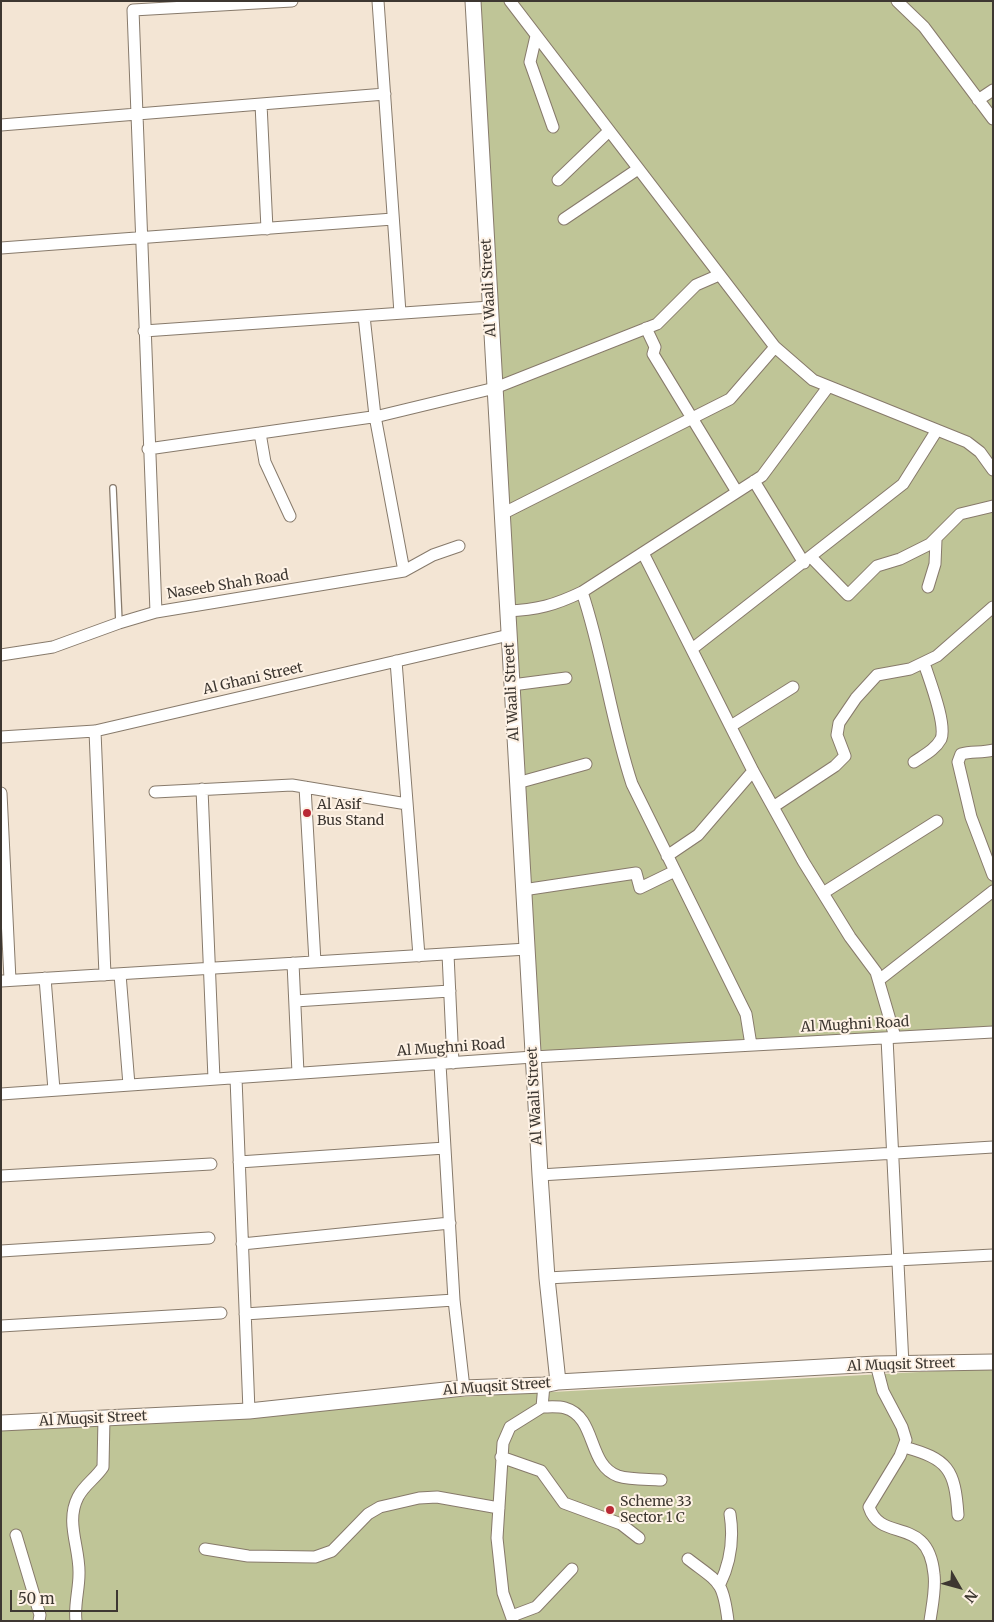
<!DOCTYPE html>
<html>
<head>
<meta charset="utf-8">
<style>
	body { margin:0 }
	#map { position:relative; width:994px; height:1622px; overflow:hidden; background:#f3e5d4; font-family:Merriweather,serif }
	canvas { display:block }
	.frame { position:absolute; inset:0; border:2px solid #3d3731; pointer-events:none }
	.north { position:absolute; left:934px; top:1562px; width:50px; height:50px; -webkit-text-stroke:4px #fef2e5; paint-order:stroke; rotate:128deg; font-size:14px; font-weight:700; line-height:20px; text-align:center; color:#3d3731 }
	.north::after { content:''; display:block; margin:auto; width:18px; height:22px; background:#3d3731; clip-path:polygon(50% 0,100% 100%,50% 72%,0 100%) }
	.scale { position:absolute; left:10px; top:1590px; width:108px; height:22px; box-sizing:border-box; border:2px solid #3d3731; border-top:0; padding-left:6px; font-size:15px; line-height:18px; white-space:nowrap; color:#3d3731; -webkit-text-stroke:4px #fef2e5; paint-order:stroke }
</style>
</head>
<body>
<div id="map">
<canvas width="994" height="1622"></canvas>
<div class="frame"></div>
<div class="north">N</div>
<div class="scale">50 m</div>
</div>
<script>
const ctx = document.querySelector('canvas').getContext('2d');
ctx.lineJoin = 'round';
function fill(path, color) {
  ctx.fillStyle = color;
  ctx.fill(path, 'evenodd');
}
function stroke(path, color, width, dash) {
  ctx.strokeStyle = color;
  ctx.lineWidth = width;
  ctx.lineCap = dash ? 'butt' : 'round';
  ctx.setLineDash(dash || []);
  ctx.stroke(path);
}
function write(font, color, halo, rows, align = 'center') {
  ctx.font = font + ' Merriweather,serif';
  ctx.lineWidth = 4;
  ctx.setLineDash([]);
  ctx.textBaseline = 'middle';
  ctx.strokeStyle = halo;
  ctx.fillStyle = color;
  for (const [text, x, y, turn = 0] of rows) {
    ctx.save();
    ctx.translate(x, y);
    ctx.rotate((+turn || 0) * Math.PI / 180);
    ctx.textAlign = isNaN(turn) ? turn : align;
    if (halo) ctx.strokeText(text, 0, 0);
    ctx.fillText(text, 0, 0);
    ctx.restore();
  }
}
fill(new Path2D(`
	M472,1H993V1033L533,1057Z
	M993,1368V1621H1V1422Z`), '#bfc597');
const lane = new Path2D(`
	M113,488L119,623`);
const street = new Path2D(`
	M378,1L400,313
	M510,1L775,347L813,380L967,442L980,452L993,470
	M897,1L924,27L993,119
	M536,36L530,62L553,127
	M978,100L993,90
	M261,104L267,229
	M1,125L385,94
	M558,180L609,131
	M564,219L638,169
	M1,248L393,219
	M364,316L375,416L404,571
	M646,328L655,347L653,354L737,492
	M144,331L490,307
	M260,433L265,462L290,516
	M148,449L379,416L495,388L657,324L696,285L719,275
	M754,481L804,563
	M502,514L730,399L775,347
	M643,553L753,771L803,861L850,937L876,972L895,1037
	M811,557L848,595L877,566L900,559L930,544L960,514L993,506
	M928,587L935,564L936,540
	M582,592C603,654 611,721 632,784L746,1014L751,1045
	M507,611C537,610 555,605 582,592L762,476L828,387
	M156,612L133,10L292,1
	M692,649L903,484L937,430
	M1,655L53,647L119,623L156,612L404,571L433,555L459,546
	M396,661L419,956
	M512,685L566,678
	M731,726L793,687
	M95,731L105,975
	M1,737L95,731L509,635
	M993,750C982,753 971,751 961,754L958,762L971,817L993,875
	M914,762C924,755 935,750 941,739C947,724 929,679 924,663
	M517,783L586,764
	M305,787L315,962
	M202,789L214,1079
	M155,792L292,785L407,804
	M1,793L10,980
	M773,807L835,766L845,756L837,735L839,723L856,698L877,675L910,669L937,656L993,607
	M667,856L698,835L753,771
	M523,890L636,873L640,888L675,871
	M823,893L937,821
	M448,954L453,1063
	M293,963L298,1073
	M120,974L129,1085
	M45,978L54,1090
	M879,980L993,891
	M1,981L527,949
	M295,1001L450,991
	M887,1038L903,1365
	M236,1078L249,1411
	M1,1094L533,1057L993,1032
	M239,1162L445,1148
	M540,1175L993,1147
	M1,1176L211,1164
	M242,1244L450,1223
	M1,1251L209,1238
	M547,1278L993,1255
	M454,1300L464,1388
	M245,1314L454,1300L440,1064
	M1,1326L221,1313
	M876,1364L883,1391L902,1427L906,1440L900,1456L869,1507C881,1544 928,1514 934,1574C936,1589 932,1606 930,1621
	M542,1407C549,1407 558,1406 565,1408C597,1417 587,1465 618,1476C631,1480 648,1479 661,1480
	M904,1447C948,1459 955,1469 958,1515
	M501,1457L541,1471L564,1503L621,1524L639,1538
	M16,1535L40,1615L39,1621
	M205,1549L248,1556L315,1557L332,1551L368,1514L380,1507L419,1498L437,1497L499,1508
	M688,1559C719,1583 723,1580 728,1621
	M720,1584C731,1561 734,1539 730,1514
	M512,1616L536,1607L572,1569
	M76,1621C74,1605 79,1590 79,1574C80,1548 65,1522 78,1497C84,1485 96,1478 103,1467L104,1418
	M513,1621L503,1593L497,1538L503,1443L510,1427L542,1407L544,1385`);
const secondary = new Path2D(`
	M473,1L540,1175L547,1278L558,1382
	M1,1423L249,1411L464,1388L544,1385L558,1382L876,1364L993,1362`);
stroke(lane, '#877a6b', 8);
stroke(street, '#877a6b', 13);
stroke(secondary, '#877a6b', 17);
stroke(lane, '#fff', 5.5);
stroke(street, '#fff', 11);
stroke(secondary, '#fff', 15);
for (const [x, y, r, color] of [
	[307,813,5,"#b92935"],
	[610,1510,5,"#b92935"]
]) {
  const dot = new Path2D();
  dot.arc(x, y, r, 0, 2 * Math.PI);
  ctx.fillStyle = color;
  ctx.fill(dot);
  stroke(dot, '#fef2e5', 2);
}
write('14px', '#3d3731', '#fef2e5', [
	["Al Waali Street",489,288,-93],
	["Naseeb Shah Road",228,585,-9],
	["Al Ghani Street",253,679,-13],
	["Al Waali Street",512,692,-93],
	["Al Mughni Road",855,1025,-3],
	["Al Mughni Road",451,1048,-4],
	["Al Waali Street",535,1096,-93],
	["Al Muqsit Street",901,1365,-2],
	["Al Muqsit Street",497,1387,-4],
	["Al Muqsit Street",93,1419,-3]
]);
write('14px', '#3d3731', '#fef2e5', [
	["Al Asif",317,805],
	["Bus Stand",317,821],
	["Scheme 33",620,1502],
	["Sector 1 C",620,1518]
], 'left');
</script>
</body>
</html>
